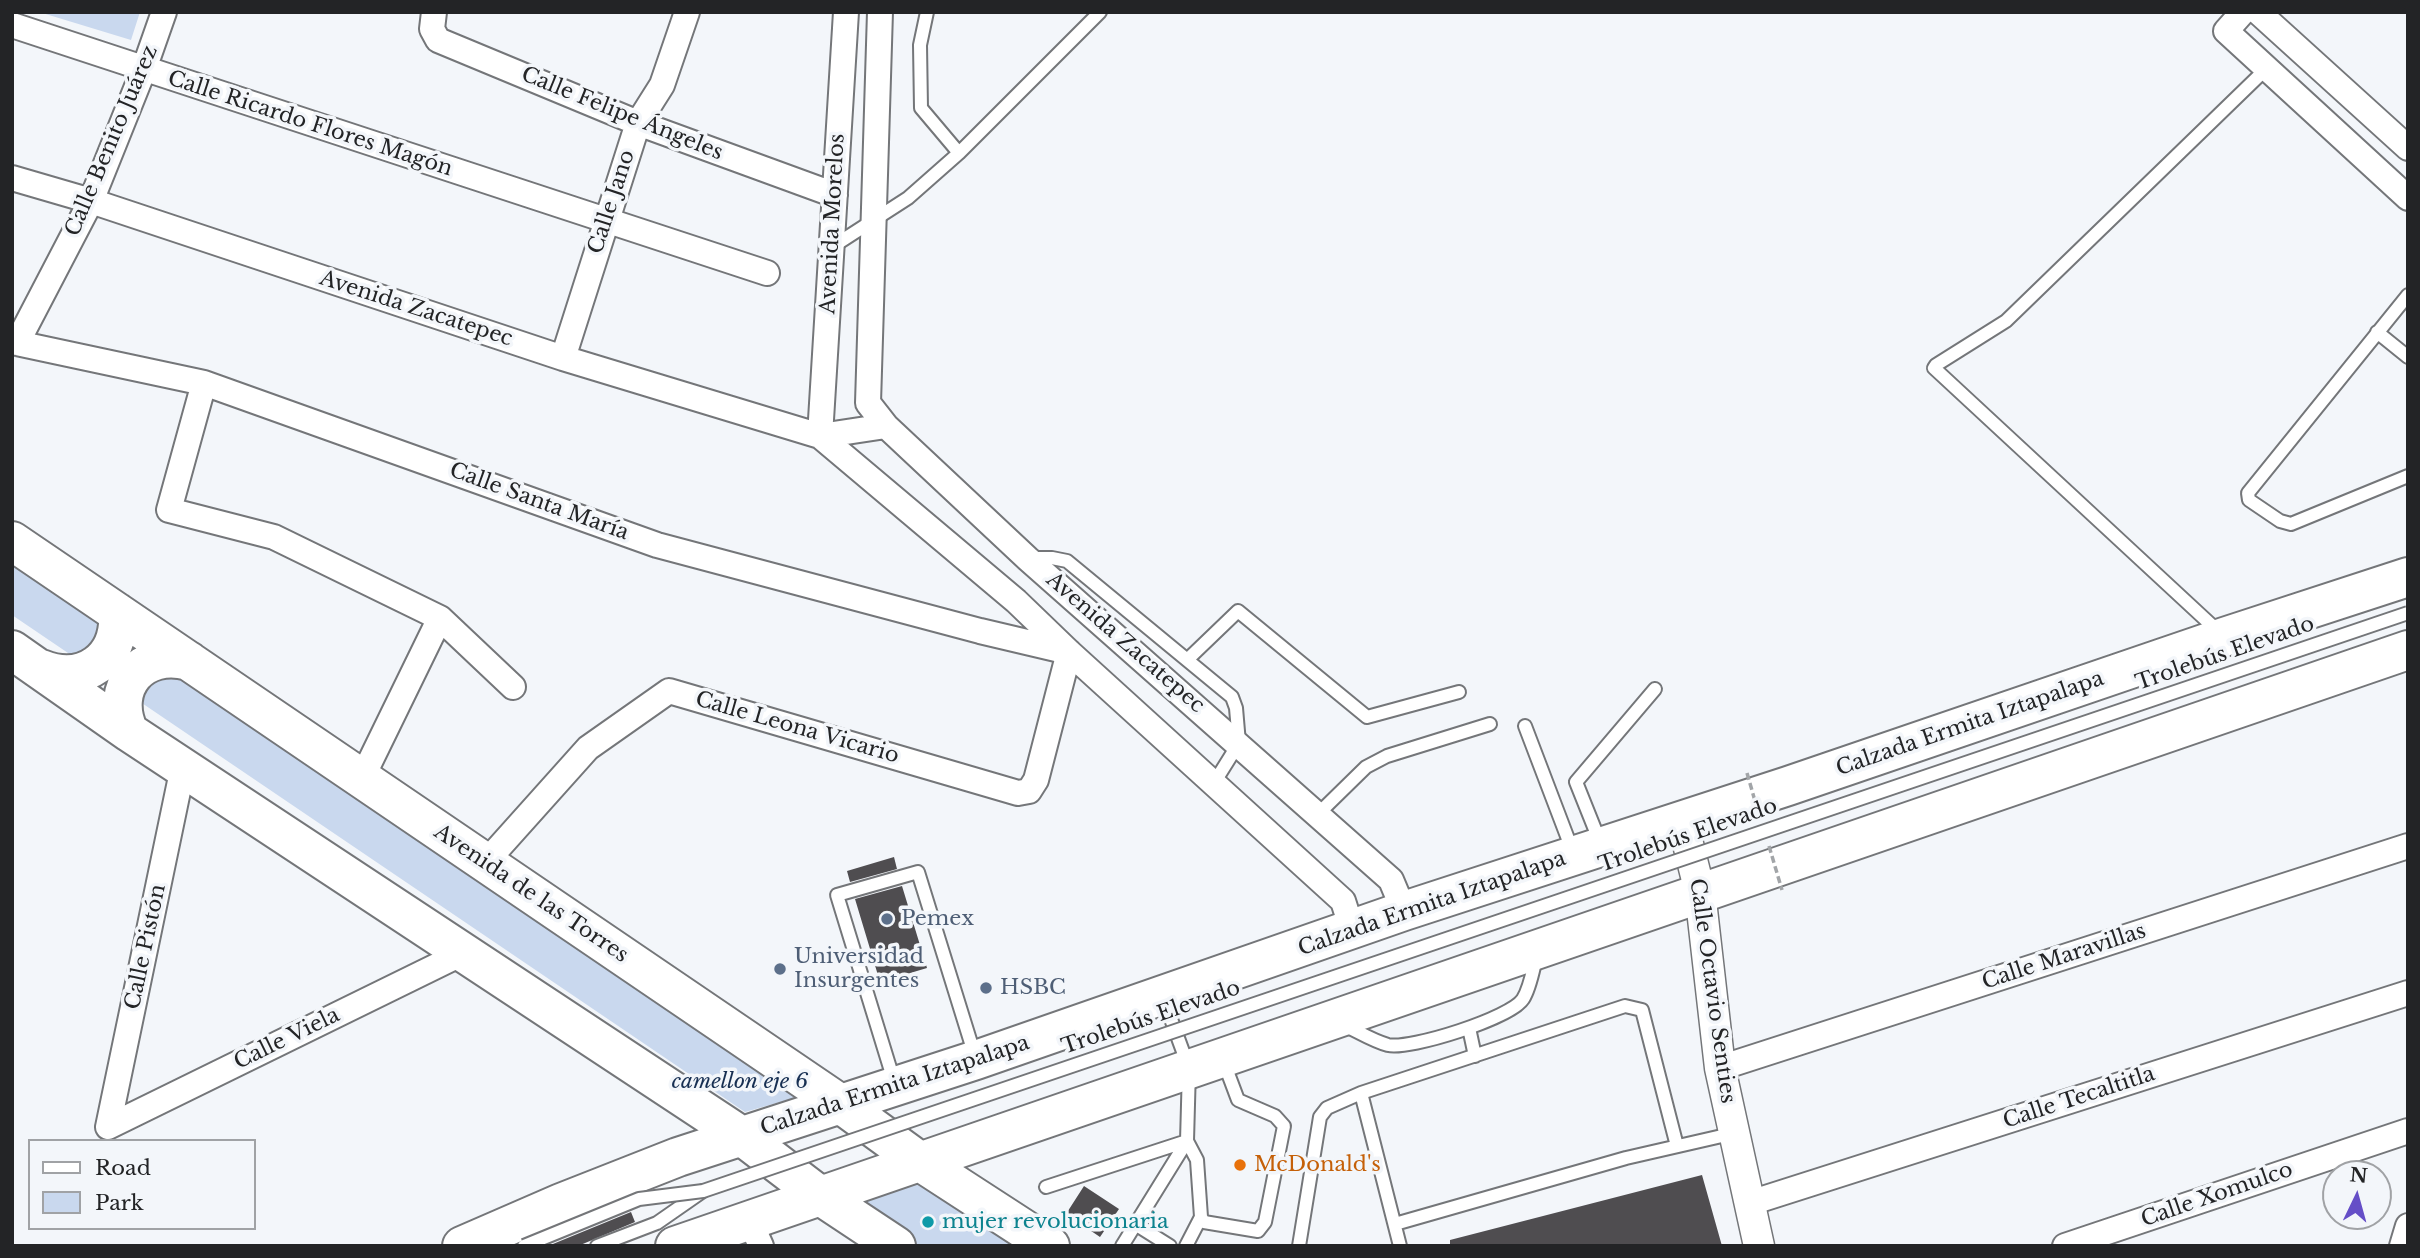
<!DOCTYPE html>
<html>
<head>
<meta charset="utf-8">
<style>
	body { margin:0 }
	#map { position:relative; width:2420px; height:1258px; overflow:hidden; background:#f3f6fa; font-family:"Libre Baskerville",serif }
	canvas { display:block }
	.frame { position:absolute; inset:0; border:14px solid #232426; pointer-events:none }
	.legend { position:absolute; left:28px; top:1139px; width:228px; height:91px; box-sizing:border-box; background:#f3f6fa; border:2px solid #a0a2a5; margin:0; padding:9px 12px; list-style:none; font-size:21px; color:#232426 }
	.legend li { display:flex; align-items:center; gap:14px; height:35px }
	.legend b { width:35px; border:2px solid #a0a2a5 }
	.north { position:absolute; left:2322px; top:1160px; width:70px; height:70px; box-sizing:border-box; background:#f3f6fa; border:2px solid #a0a2a5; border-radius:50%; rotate:5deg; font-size:19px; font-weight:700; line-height:28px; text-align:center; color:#232426 }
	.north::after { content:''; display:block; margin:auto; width:24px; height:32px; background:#654ec7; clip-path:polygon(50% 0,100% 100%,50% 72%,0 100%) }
</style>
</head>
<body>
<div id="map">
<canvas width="2420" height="1258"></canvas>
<div class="frame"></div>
<ul class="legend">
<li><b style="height:9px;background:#fff"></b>Road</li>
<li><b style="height:19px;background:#c9d8ee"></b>Park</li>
</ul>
<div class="north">N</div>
</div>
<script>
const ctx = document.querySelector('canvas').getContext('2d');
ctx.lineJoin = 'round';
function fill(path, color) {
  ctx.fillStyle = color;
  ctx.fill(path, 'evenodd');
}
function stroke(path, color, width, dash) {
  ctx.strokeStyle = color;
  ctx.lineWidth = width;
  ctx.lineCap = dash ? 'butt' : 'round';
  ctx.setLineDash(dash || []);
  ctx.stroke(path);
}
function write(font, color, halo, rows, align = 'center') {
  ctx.font = font + ' "Libre Baskerville",serif';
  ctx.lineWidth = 7;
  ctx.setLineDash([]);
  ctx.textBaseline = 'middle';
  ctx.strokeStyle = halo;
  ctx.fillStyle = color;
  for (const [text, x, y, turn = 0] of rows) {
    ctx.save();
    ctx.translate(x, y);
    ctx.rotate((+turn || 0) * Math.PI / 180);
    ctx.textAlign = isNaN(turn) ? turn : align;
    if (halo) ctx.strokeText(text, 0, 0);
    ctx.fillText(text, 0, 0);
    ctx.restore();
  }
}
fill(new Path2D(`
	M39,12H140L131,40Z
	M12,563L801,1096L745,1112L12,615Z
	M923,1180L1021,1246H918L853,1201Z`), '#c9d8ee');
fill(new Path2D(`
	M894,857L897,869L850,882L847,871Z
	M902,886L927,968L880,982L855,899Z
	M1702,1175L1722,1246H1450V1240Z
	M1084,1186L1119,1209L1100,1237L1066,1214Z
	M631,1212L635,1222L578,1246H548Z`), '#4f4d50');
const service = new Path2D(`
	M927,12L920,45L921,108L959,153
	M832,247L908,198L959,153L1100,12
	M2408,295L2248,493L2249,500L2280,521L2291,524L2408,476
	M2377,332L2408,357
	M1031,558H1052L1067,561L1232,697L1236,708L1239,743L1214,783
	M2220,633L1934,368L1936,365L2006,321L2267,68
	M1187,660L1238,611L1367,717L1459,692
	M1525,726L1573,852
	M1318,814L1366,767L1387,756L1490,724
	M1600,842L1576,782L1655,689
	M1344,1025C1357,1031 1373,1041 1388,1045C1410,1050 1511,1018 1523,999C1530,988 1533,970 1536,958
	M1469,1028L1475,1056
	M894,1081L837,895L918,872L975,1056
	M1361,1093L1400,1246
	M1046,1187L1187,1141L1197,1160L1201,1217L1204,1222L1258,1231L1265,1222L1284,1126L1275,1116L1238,1100L1223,1060
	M1135,1224L1170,1246
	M1395,1224L1626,1158L1735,1133
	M597,1246L657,1223L703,1191
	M1122,1246L1187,1141L1189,1068L1164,1000
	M1186,1246L1201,1217
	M1299,1246L1320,1117L1327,1108L1361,1093L1625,1006L1642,1010L1677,1146`);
const minor = new Path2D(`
	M434,12L432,29L438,40L638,123L835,195
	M846,12L820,436L1016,601L1069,652L1343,901L1352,929
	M880,12L868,403L886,426L1028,559L1391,880L1404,911
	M2243,12L2226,31L2408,198
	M2258,12L2408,148
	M12,25L767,273
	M12,178L91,201L563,358L820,436L886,426
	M12,342L204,383L657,545L980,631L1069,652L1036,780L1029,791L1018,793L669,691L588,748L485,863
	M17,343L91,201L144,69L164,12
	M563,358L638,123L662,85L687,12
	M204,383L169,510L274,537L440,618L513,687
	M362,778L440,618
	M1720,1068L2408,846
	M108,1127L465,952
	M108,1127L183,767
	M1750,1203L2408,993
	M749,1219L761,1246
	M2065,1246L2408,1131
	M2402,1246L2408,1226`);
const tertiary = new Path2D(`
	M1682,820L1700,892L1720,1068L1759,1246`);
const primary = new Path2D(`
	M12,541L842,1105L919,1161L1050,1246
	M12,650L129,732L743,1137L819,1195L896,1246
	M41,669C84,686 121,659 118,613
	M129,732C108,687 142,648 189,661
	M462,1246L561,1203L678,1157L976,1060L1404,911L1788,786L2224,637L2408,577
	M675,1246L2408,650`);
stroke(service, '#747679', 16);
stroke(minor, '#747679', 28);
stroke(tertiary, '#747679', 33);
stroke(primary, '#747679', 42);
stroke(service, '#fff', 12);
stroke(minor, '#fff', 24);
stroke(tertiary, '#fff', 30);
stroke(primary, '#fff', 38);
const serviceBridge = new Path2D(`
	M524,1246L639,1199L703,1191L2408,613`);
stroke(serviceBridge, '#747679', 16, []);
stroke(new Path2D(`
	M1747,773L1759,815
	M1769,846L1782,890`), '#a2a5a8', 3.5, [7, 3.5]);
stroke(serviceBridge, '#fff', 12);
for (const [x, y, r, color] of [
	[887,919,7,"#5c6f8a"],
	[780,969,7,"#5c6f8a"],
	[986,988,7,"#5c6f8a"],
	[1240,1165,7,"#e8710a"],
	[928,1222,7,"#0f9aa8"]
]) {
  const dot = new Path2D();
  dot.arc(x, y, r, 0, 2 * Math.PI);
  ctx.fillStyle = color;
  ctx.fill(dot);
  stroke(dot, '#f3f6fa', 2.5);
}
write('21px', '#232426', '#f3f6fa', [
	["Calle Felipe Ángeles",622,114,22],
	["Calle Ricardo Flores Magón",310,124,18],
	["Calle Benito Juárez",112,141,-67],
	["Calle Jano",612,202,-72],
	["Avenida Morelos",833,224,-87],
	["Avenida Zacatepec",416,309,18],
	["Calle Santa María",539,502,20],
	["Avenida Zacatepec",1125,643,41],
	["Trolebús Elevado",2225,654,-19],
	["Calzada Ermita Iztapalapa",1970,724,-19],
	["Calle Leona Vicario",797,728,16],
	["Trolebús Elevado",1688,836,-19],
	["Avenida de las Torres",531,894,34],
	["Calzada Ermita Iztapalapa",1432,904,-19],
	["Calle Pistón",146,947,-78],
	["Calle Maravillas",2064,957,-18],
	["Calle Octavio Senties",1712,991,82],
	["Trolebús Elevado",1151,1018,-19],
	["Calle Viela",287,1039,-26],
	["Calzada Ermita Iztapalapa",895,1086,-18],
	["Calle Tecaltitla",2079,1098,-18],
	["Calle Xomulco",2217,1195,-19]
]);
write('21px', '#4e5e75', '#f3f6fa', [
	["Pemex",901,919],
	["Universidad",794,957],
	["Insurgentes",794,981],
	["HSBC",1000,988]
], 'left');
write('italic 21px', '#172f52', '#f3f6fa', [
	["camellon eje 6",740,1082]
]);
write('21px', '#c56008', '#f3f6fa', [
	["McDonald's",1254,1165]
], 'left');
write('21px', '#0d838f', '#f3f6fa', [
	["mujer revolucionaria",942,1222]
], 'left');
</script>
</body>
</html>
